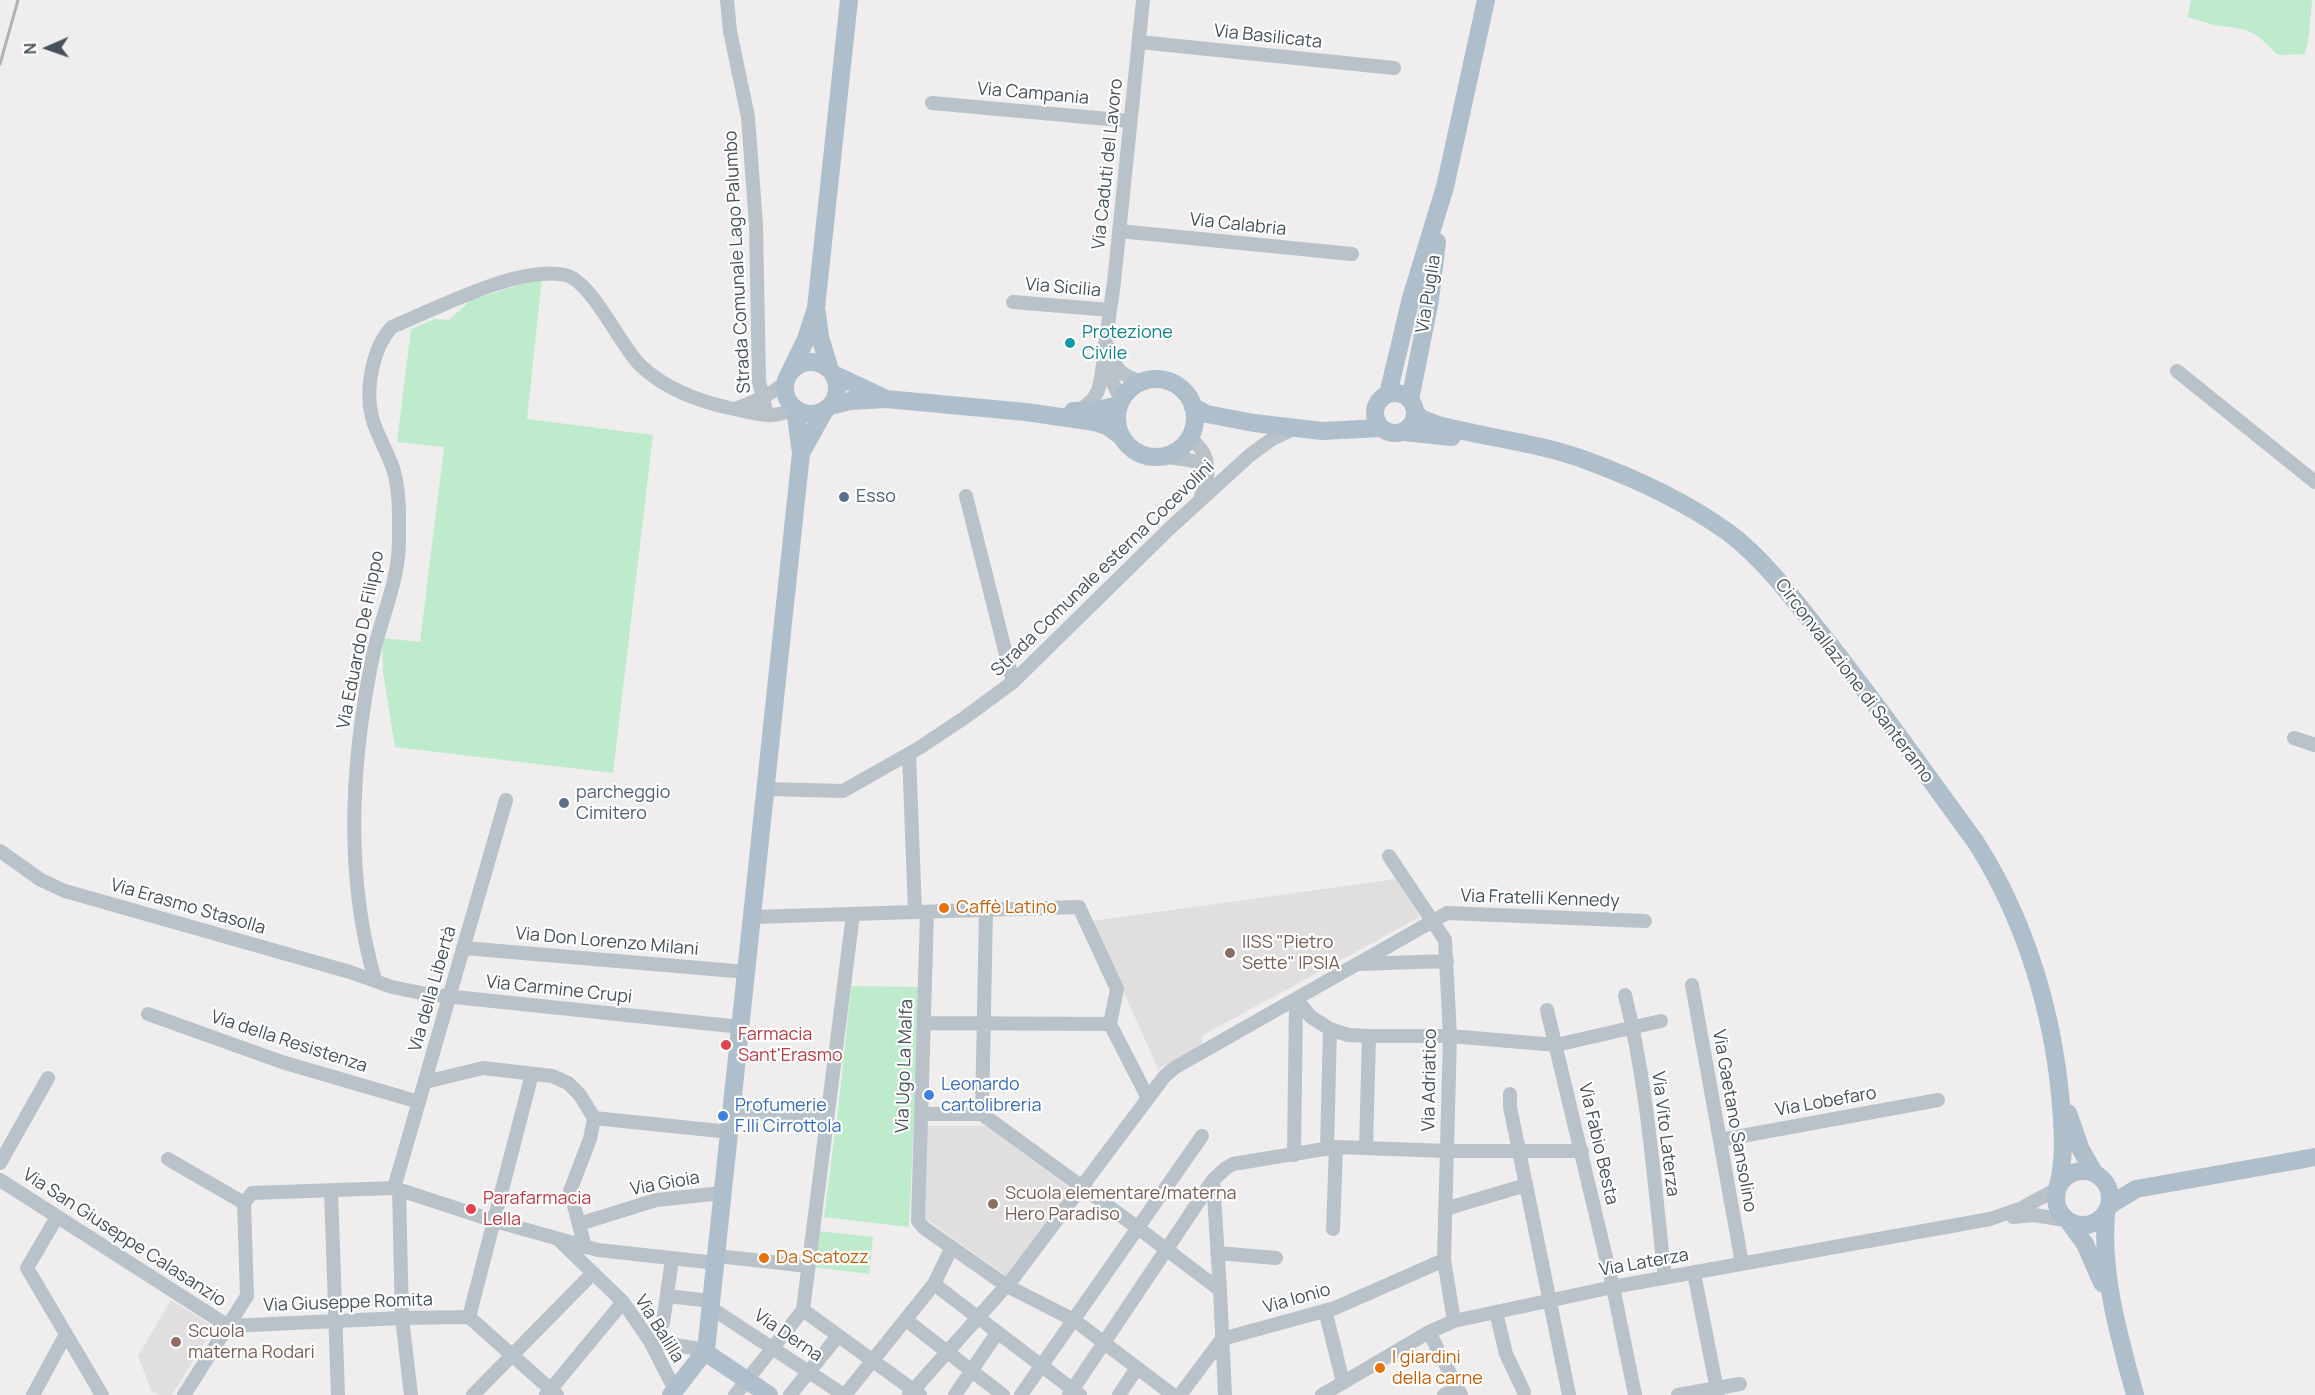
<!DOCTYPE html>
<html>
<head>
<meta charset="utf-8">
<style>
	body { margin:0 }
	#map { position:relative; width:2315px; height:1395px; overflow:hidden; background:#efeded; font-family:Manrope,sans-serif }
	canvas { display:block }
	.north { position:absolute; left:18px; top:18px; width:60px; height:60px; -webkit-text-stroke:4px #fff; paint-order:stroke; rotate:268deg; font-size:16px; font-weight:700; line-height:24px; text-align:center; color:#465159 }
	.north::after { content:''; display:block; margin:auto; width:21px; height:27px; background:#465159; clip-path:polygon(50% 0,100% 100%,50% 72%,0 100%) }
</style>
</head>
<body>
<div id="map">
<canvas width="2315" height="1395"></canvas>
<div class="north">N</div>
</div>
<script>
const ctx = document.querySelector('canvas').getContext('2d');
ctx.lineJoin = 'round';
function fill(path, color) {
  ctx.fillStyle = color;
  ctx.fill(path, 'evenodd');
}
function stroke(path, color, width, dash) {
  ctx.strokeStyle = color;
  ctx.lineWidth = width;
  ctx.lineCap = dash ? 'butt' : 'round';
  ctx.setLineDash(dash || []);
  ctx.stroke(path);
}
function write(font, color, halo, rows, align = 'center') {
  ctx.font = font + ' Manrope,sans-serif';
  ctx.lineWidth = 4.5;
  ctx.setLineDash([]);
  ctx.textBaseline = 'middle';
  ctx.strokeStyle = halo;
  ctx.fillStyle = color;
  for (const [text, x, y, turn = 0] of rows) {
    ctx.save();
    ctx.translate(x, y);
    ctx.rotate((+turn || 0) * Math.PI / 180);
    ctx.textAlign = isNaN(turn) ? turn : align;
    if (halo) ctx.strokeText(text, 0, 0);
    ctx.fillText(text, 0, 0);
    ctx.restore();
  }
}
fill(new Path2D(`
	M1396,879L1420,917L1203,1035L1201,1045L1158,1069L1092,921Z
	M925,1126H987L1073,1191L1009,1278L923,1217Z
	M171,1300L214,1327L172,1395H159L151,1390L138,1356Z`), '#e0dede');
fill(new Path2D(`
	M2191,0H2312L2309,35L2305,54L2278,55L2258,36L2243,29L2214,25L2188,17Z
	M542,278L527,419L653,435L613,773L395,747L383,672L382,638L420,642L444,447L397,442L411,329L435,319L449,320L471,300Z
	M851,986L920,987L909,1227L824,1217L839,1102Z
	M817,1231L873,1237L869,1274L812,1267Z`), '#bdebcc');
stroke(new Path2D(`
	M727,0L730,31L748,117L756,225L759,381L767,415
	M1139,42L1394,68
	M932,103L1130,121
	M1119,231L1352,254
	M1013,302L1110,310
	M1110,349C1115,370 1121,375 1141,382
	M2177,371L2315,482
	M1121,400L1106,368L1104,353L1114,282L1143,0
	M735,409C754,402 770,396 785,382
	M1078,411C1100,398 1100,387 1103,364
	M1190,437C1194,442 1200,447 1203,452C1210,465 1208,485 1201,496
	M1165,456C1180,461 1200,456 1206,473
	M966,496L1013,682
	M2294,738L2315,745
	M909,754L915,912
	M766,789L843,791L919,748L964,718L1013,682L1169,529L1250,455L1272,439L1296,428
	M0,851L41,880L65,891L350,972L392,987L426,994L741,1027
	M1389,856L1445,940L1450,1036L1444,1260L1454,1321
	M927,912L918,1221L924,1228L1007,1286L1074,1320L1173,1395
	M753,917L1079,907L1117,989L1110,1024L1148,1098
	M464,948L747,972
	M1358,964L1447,961
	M375,980C345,877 351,764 372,660C380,619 399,583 399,540C399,519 400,493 394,472C389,453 377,437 372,417C365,390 372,348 392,327C436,309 518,265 565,275C591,280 620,345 640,365C665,389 700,402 734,409C761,414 768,420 795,409
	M1692,985L1742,1263
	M1625,995C1648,1087 1654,1184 1665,1278
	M1296,999L1311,1017L1330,1029L1348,1035L1369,1036H1450L1556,1045L1661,1021
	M1547,1010L1613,1287L1635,1395
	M148,1014L282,1062L419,1102
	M924,1023L1110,1024
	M425,1082L483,1068L552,1076L568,1083L580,1095L594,1118L590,1139L570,1191L585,1247
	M1510,1094V1107L1569,1395
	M732,1109L827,1119
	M922,1114H982L1138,1228L1220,1290L1225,1395
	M982,1114L986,910
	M594,1118L730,1132
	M1720,1140L1938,1100
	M1366,1148L1369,1036
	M1327,1149L1330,1029
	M1294,1155L1296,999
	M168,1159L244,1203
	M0,1163L48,1078
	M0,1180L228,1326
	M1213,1180L1220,1290
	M394,1188L506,800
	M399,1190L402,1318L411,1395
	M331,1191L338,1395
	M1445,1209L1526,1185
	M57,1217L27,1268L102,1395
	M2013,1217L2034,1215L2065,1220
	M579,1224L656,1200L723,1193
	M1333,1229L1336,1147
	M560,1241L623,1302L650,1341L675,1390
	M1217,1253L1276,1258
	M717,1256L808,1266
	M1694,1273L1718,1395
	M934,1284L1080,1395
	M667,1296L712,1301
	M711,1308L844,1395
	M803,1310L853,914
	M803,1310L920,1395
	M1496,1312L1506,1354L1524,1392
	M469,1317L532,1074
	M469,1317L557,1395
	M1327,1318L1343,1382
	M906,1320L1003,1395
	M663,1323L672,1259
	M228,1326L402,1318L469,1317
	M1429,1332L1461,1395
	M650,1341L706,1350
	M33,1395L66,1334
	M184,1395L247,1296L244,1203L252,1193L394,1188L495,1221L598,1250L716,1263
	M473,1395L592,1274
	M546,1395L623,1302
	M735,1395L803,1310
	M790,1395L838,1336
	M845,1395L934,1284L952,1247
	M909,1395L1014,1277L1164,1077L1174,1068L1447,913L1645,921
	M955,1395L997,1333
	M1021,1395L1202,1136
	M1069,1395L1213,1180L1226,1168L1233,1164L1336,1147L1447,1151H1582
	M1119,1395L1137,1368
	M1180,1395L1222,1339L1335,1308L1444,1260
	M1322,1395L1429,1332L1454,1321L1613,1287L1990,1219L2022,1208L2057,1189
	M1444,1395L1458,1388
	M1678,1395L1740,1384`), '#b9c2c9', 14);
stroke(new Path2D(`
	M817,313L820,337L830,370
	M785 388a26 26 0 1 1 52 0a26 26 0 1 1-52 0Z
	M791,370L806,339L816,308L849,0
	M833,374L882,397
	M1117 418a39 39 0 1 1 78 0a39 39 0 1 1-78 0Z
	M1375 413a20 20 0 1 1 40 0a20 20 0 1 1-40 0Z
	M1388,394L1411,298L1445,187L1486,0
	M1410,400L1430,300L1437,242
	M830,406L850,401L886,399L1026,412L1095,422L1109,427L1122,437
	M1193,407L1207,414L1254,423L1322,431L1380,428
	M1073,411L1097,410L1119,405
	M1416,413L1422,419L1438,425C1488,438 1540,443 1588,461C1637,479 1686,502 1729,533C1763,559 1789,593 1815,626C1871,695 1922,769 1975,841C2025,919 2053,1011 2061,1104C2063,1132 2065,1159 2058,1186
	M1404,432L1452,437
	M801,453L825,410
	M2068,1113L2081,1150L2095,1174
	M2056 1198a27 27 0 1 1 54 0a27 27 0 1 1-54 0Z
	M2110,1205L2136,1189L2315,1157
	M2106,1214C2101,1275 2119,1336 2135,1395
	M2069,1222L2085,1244L2102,1283
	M705,1352L769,1395
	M671,1395L706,1350L801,453L795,409`), '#aebeca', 18);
stroke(new Path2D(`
	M0,64L18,0`), '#afb3b7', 3);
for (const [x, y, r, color] of [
	[1070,343,6,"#0f9aa8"],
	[844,497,6,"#5c6f8a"],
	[564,803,6,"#5c6f8a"],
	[944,908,6,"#e8710a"],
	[1230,953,6,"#8d6e63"],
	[726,1045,6,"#e0444e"],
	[929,1095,6,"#3f7fe0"],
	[723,1116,6,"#3f7fe0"],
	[993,1204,6,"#8d6e63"],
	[471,1209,6,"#e0444e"],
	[764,1258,6,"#e8710a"],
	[176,1342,6,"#8d6e63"],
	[1380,1368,6,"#e8710a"]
]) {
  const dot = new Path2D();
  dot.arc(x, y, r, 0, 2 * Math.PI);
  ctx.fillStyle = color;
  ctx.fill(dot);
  stroke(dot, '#fff', 2);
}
write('18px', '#465159', '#fff', [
	["Via Basilicata",1268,37,6],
	["Via Campania",1033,94,5],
	["Via Caduti del Lavoro",1108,164,-84],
	["Via Calabria",1238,225,6],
	["Strada Comunale Lago Palumbo",738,262,-93],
	["Via Sicilia",1063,288,5],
	["Via Puglia",1429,294,-81],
	["Strada Comunale esterna Cocevolini",1103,569,-44],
	["Via Eduardo De Filippo",361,640,-79],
	["Circonvallazione di Santeramo",1854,681,53],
	["Via Fratelli Kennedy",1540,899,2],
	["Via Erasmo Stasolla",188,907,16],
	["Via Don Lorenzo Milani",607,942,5],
	["Via della Libertà",433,989,-74],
	["Via Carmine Crupi",559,990,6],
	["Via della Resistenza",289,1042,18],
	["Via Ugo La Malfa",905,1066,-88],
	["Via Adriatico",1430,1080,-89],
	["Via Lobefaro",1826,1102,-10],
	["Via Gaetano Sansolino",1734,1121,80],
	["Via Vito Laterza",1665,1134,83],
	["Via Fabio Besta",1598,1144,77],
	["Via Gioia",665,1184,-10],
	["Via San Giuseppe Calasanzio",124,1238,33],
	["Via Laterza",1644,1263,-10],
	["Via Ionio",1297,1299,-16],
	["Via Giuseppe Romita",348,1303,-2],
	["Via Balilla",659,1329,58],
	["Via Derna",788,1336,34]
]);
write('18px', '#0d838f', '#fff', [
	["Protezione",1082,333],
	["Civile",1082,354]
], 'left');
write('18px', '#4e5e75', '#fff', [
	["Esso",856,497],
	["parcheggio",576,793],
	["Cimitero",576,814]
], 'left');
write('18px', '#c56008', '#fff', [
	["Caffè Latino",956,908],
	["Da Scatozz",776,1258],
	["I giardini",1392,1358],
	["della carne",1392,1379]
], 'left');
write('18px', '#785e54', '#fff', [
	["IISS \"Pietro",1242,943],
	["Sette\" IPSIA",1242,964],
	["Scuola elementare/materna",1005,1194],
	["Hero Paradiso",1005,1215],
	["Scuola",188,1332],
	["materna Rodari",188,1353]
], 'left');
write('18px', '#be3a42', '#fff', [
	["Farmacia",738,1035],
	["Sant'Erasmo",738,1056],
	["Parafarmacia",483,1199],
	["Lella",483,1220]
], 'left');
write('18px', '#366cbe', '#fff', [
	["Leonardo",941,1085],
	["cartolibreria",941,1106],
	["Profumerie",735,1106],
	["F.lli Cirrottola",735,1127]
], 'left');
</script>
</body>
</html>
